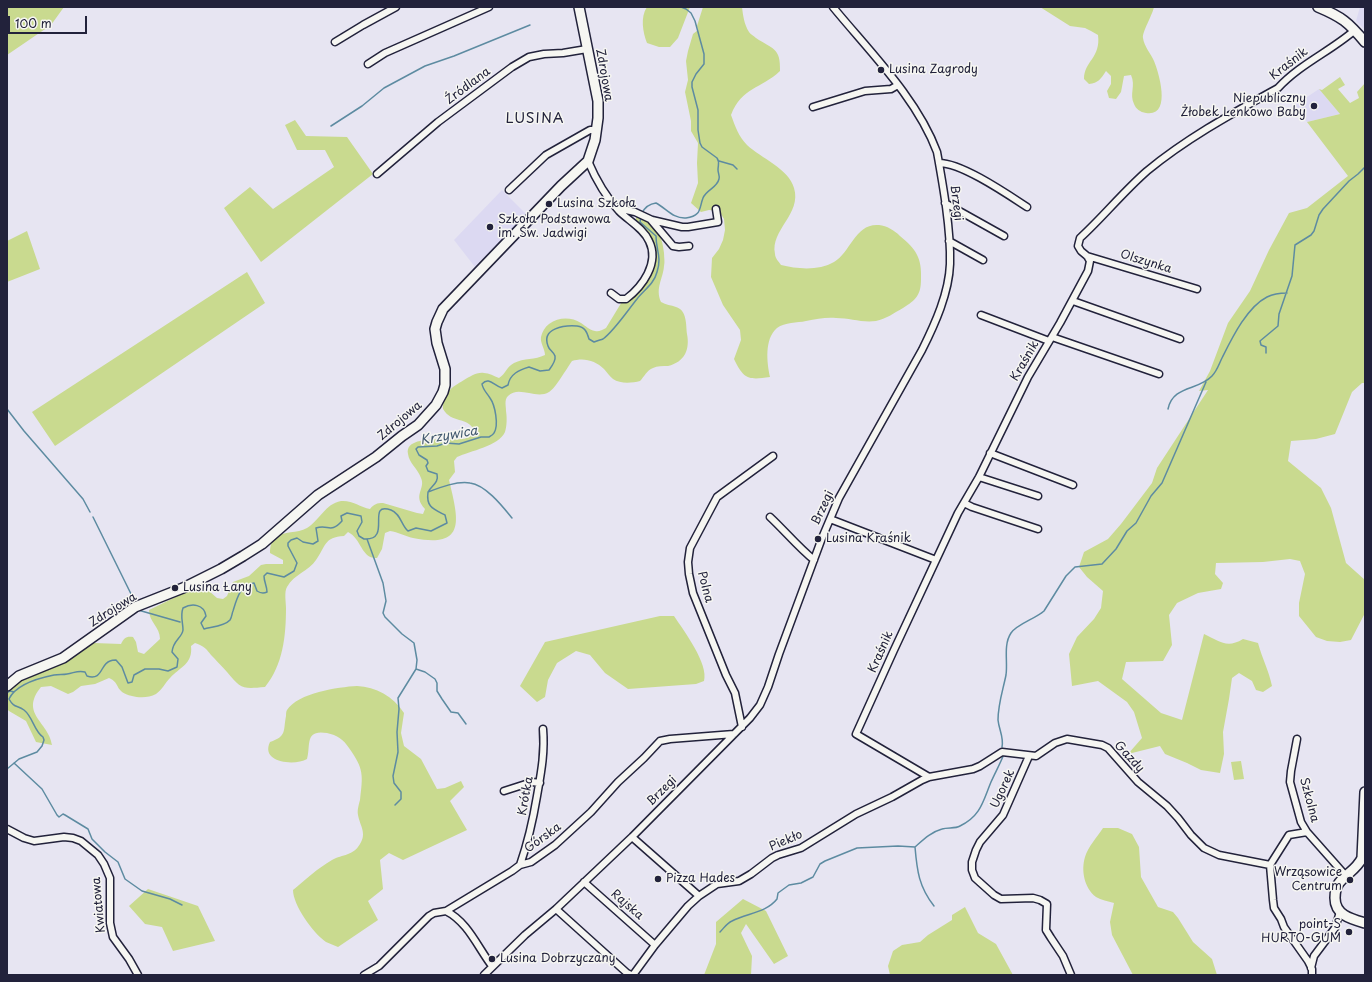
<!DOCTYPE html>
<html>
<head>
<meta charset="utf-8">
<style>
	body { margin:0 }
	#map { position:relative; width:1372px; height:982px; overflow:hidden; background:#e7e5f2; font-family:"Playpen Sans",sans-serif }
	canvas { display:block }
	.frame { position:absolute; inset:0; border:8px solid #22223b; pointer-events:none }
	.scale { position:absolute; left:8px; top:16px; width:79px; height:18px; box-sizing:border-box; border:2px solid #22223b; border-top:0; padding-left:5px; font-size:12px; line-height:14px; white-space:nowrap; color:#22223b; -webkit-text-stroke:3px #f6f6f2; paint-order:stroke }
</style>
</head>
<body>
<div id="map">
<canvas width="1372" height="982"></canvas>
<div class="frame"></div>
<div class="scale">100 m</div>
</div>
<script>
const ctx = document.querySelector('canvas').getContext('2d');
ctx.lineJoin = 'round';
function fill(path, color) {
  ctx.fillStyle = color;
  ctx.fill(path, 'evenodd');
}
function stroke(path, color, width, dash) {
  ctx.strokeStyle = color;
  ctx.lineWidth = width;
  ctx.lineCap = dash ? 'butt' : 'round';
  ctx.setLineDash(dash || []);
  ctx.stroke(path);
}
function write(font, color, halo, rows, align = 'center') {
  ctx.font = font + ' "Playpen Sans",sans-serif';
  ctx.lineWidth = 3;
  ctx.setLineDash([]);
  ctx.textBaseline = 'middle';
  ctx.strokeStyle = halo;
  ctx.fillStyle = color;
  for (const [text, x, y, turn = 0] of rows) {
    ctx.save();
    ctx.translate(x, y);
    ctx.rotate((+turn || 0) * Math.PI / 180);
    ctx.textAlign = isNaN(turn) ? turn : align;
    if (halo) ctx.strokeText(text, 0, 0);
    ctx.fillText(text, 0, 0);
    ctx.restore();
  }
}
fill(new Path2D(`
	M1360,7H1365V30L1356,21Z
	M1319,89L1340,114L1307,122L1295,105Z
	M502,190L527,215L475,267L454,240Z`), '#dcd9f2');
fill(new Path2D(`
	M7,7H64L51,25L7,55Z
	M647,7H690L678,38L670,47H659L647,43C643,33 640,17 647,7Z
	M703,7H742C743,15 744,24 749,32C750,34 754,36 756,38C772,49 781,47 780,71C761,89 742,87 731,115C735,126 739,137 747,145C761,158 789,169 794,188C802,214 770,230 775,254C775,258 779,262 781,265C797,269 819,271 834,262C851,252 855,223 879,225C887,226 894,230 900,236C916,249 922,258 921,279C921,295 916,300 903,308C894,313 886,319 876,321C862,323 850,318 836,318C826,317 817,319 806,321C797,323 785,322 777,328C764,339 767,363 770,377C749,380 744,380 734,359L741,340L740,330L723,305L711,277L712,258L719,249L723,240L725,230L724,219L719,211L709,210L701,212L691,203L698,183L697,163L698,143L691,131V121L685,92L688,80L686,61L688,51L693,34L698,30L697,26Z
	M1040,7H1154C1152,16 1142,32 1143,38C1144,46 1151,54 1154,61C1159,73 1172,117 1146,113C1140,112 1136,109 1134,104C1129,94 1136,86 1131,75L1124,76L1121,92L1116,99L1109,98L1107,91L1111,84V76L1106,71C1101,79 1098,83 1089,84L1084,79C1084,61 1101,58 1098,35L1091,31L1085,28L1070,26Z
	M1340,77L1345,85L1338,89L1350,103L1359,98L1357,92L1365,83V383H1362L1352,392L1335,434L1316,439L1291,441L1288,461L1321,488L1331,508L1346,563L1365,580V613L1351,640L1340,642L1327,641L1316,637L1299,616V603L1305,574L1300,561L1290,559L1263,562L1216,563L1215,574L1223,583L1221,589L1198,593L1177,603L1169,615L1172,645L1163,661L1126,662L1122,679L1161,713L1182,720L1204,634C1219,641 1227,649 1243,639L1258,643C1262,658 1269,671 1272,686L1263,692L1256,690L1252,681L1239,673L1232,678L1229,699L1223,732L1224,754L1220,773L1201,770L1187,763L1165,754L1160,746L1128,754L1142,738L1134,712L1127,702L1098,681L1072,686L1069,654L1077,637L1094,619L1101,608L1103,591L1087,577L1079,567L1084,552L1108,539L1121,524L1152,483L1157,468L1208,390L1199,391L1210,371L1228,323L1250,291L1269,250L1289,213L1307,208L1348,176L1307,122L1340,114L1319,89L1322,90Z
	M295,120L306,136L347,137L373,174L261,262L224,208L250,187L273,209L334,167L325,150H297L285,125Z
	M636,216C654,224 662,232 664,253C664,257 665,262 664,266C663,279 655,288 661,302C666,305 671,305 676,307C687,310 686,325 687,334C690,349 685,362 668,366C663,366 657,366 653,368C647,370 644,377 640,381C632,383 620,384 613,379C609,376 607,372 604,369C596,361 584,357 572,361C567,368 555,389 549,392C536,400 519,385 508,396C504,400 506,406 506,411C507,417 507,426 505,432C499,446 470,451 457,457L454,461L455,472L449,480C458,518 468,549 413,538C405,536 398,532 390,531L385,533L382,549L377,558C361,559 362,539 348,532L344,536C324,537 326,546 316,560C309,571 294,574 287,587C284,592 286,602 286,608C286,636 283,665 265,687C242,689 241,689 227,672C223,667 218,663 214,658C206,650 207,647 195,643L191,646C193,664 180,667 170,678C165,683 162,690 156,694C149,698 139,698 132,696C114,692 121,683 109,678L95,684L81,686L73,692L68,694L51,686L41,687C19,714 49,722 52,745L36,742L26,721L9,711L7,709V694L15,685L29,676L49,668L60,665L89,645L94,643L121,644C124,638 126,636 133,637L136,642L138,652L144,654L160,639C160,627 149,622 149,610L188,591L199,588H204L209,591L217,598L223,599L227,596L233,582L249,576L261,565L266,564H283V560L270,553C270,547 271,542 275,538C284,530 297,534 307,528C320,520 325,504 341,501C352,500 360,507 370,509C374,504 377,503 383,503L417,513L423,514L425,509C412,495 426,489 421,478C418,469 409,463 408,454C404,434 450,441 461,439C466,439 469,437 472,435L474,430C467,416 452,424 443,409C443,392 451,388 464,380C470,377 476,372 484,373C489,373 494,376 499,378C506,374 506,367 514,363C524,358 535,360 545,355C545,349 540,343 541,337C542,332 545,327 549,324C559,317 571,317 581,323C586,326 589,330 595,331C599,332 602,330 606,328L623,300L640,285L653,252L636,223Z
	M27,231L40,269L7,282V241Z
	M247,272L265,303L55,446L32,412Z
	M660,616H674C684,631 709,664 704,681L696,684L628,689L605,673L590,655L576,651L557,663L548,680L545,697L537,702L520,686L545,642Z
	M357,686C376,687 393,696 404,713L401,733L404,746L421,759L437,789L445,788L461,781L464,787L450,801L467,830L403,860L389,853L380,860L383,889L368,901L378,920L338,947C334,945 330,944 326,942C313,933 293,905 293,890C305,880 318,868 332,860C343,854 353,856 360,844C367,833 360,826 358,815C357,810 359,804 360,800C363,775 364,769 349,748C344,740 337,735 327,733C304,729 311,746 307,759C295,766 260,763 270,742C287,736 283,732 286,716C286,715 286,711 287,710C298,693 338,687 357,686Z
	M1241,761L1244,779L1234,780L1231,762Z
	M1103,828H1118L1132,834L1139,847L1141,877L1158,907L1173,912L1178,918L1193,942L1212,959L1217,975H1133L1112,935L1110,922L1114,903C1108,901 1101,900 1096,897C1084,888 1081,870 1085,857C1088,847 1097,837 1103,828Z
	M148,889L198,906L215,941L173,951L162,927L145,924L129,906Z
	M743,899L766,911L788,956L774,964L746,924L741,933L752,956L751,975H704L716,944V922Z
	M965,907L978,933L996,944L1013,975H890L888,966L893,951L902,945L920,942L928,935L952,920V915Z`), '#c9da8f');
stroke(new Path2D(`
	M331,126L362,106L384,88L425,66L454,56L530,25
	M719,161L733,165L737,169
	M642,213C645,207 649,204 656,203C666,208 673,219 686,218C702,216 699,208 703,198C706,190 717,188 719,179C720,176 718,173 718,170C718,165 720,162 717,158L702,147L700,143L698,130V110L692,87V82L696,74L704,64V54L695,21L691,13L686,9L681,7
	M1266,353V347L1261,345L1260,341L1278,326L1279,314L1292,276L1295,245L1311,235L1314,231L1319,215L1323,209L1349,181L1358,174L1365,167
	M7,409L24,431L83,499L90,512
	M1168,409C1173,385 1198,391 1212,376C1217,371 1219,364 1222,358C1232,338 1247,307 1267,297C1273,294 1280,293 1287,293
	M428,492C441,487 457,481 470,483C486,485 503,507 512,518
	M93,517L135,602
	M367,539L383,583L386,601L383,613L385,617L402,634L414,643L417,660L416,669L398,698L399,709L397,732L398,752L393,776L394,783L401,792V799L395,805
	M138,610L180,622
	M416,669L425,672L435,679L437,683V691L442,699L451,712L458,713L466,724
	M7,693L10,691L14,692
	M1002,747C1004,737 999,730 998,720C998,704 1003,690 1006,675C1008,662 1003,645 1011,633C1017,624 1035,619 1044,611L1066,576L1075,567L1102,564L1116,549L1127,531L1136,523L1151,496L1162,483L1206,382
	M14,763L42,789L57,815L59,817L63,814L65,815L88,829L92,839L105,852L118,862L125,879L142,891L170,899L182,905
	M7,769L19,759L37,752L42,746L44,740L43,737C34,731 33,717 24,710C17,705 14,708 9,699C16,684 39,678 54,675C59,674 63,675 67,674C74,673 78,670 85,672L87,676C103,681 100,664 110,661C112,660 114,660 116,660L122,667L128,683L132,682L134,675L145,669H159L168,671L177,667L178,659L172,652C173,640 182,638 183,630C183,622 180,616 183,608C192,603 204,604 206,616L201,623L204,629C211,627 225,626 230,620C232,617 232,613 233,611C237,598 240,585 254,583L257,591C260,593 263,594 267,592C267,586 264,582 264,576L267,573L284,577L294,571L297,563L288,546V543L291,540L297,538L303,542L313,544L318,541L316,528C329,524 330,534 342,521L341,516L347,513L361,516L362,522L357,531L359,536L364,539C393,541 365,501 391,510C401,514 401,525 408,531L416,528L431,531L447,523L445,515C433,509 426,507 428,492C432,485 439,483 437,474L428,471L426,466L428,463L427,460L419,455L416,449L418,447L437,446L446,443L459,444L481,437H489C491,436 493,435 494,433C499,425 495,405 490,398C487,393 483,390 482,384C489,376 494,386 502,388L508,385C510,374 519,370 529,367L540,371L549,370C552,366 556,361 555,356C554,352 549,350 548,346C541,328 565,325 577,326C585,327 587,332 589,339L594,342C596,341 600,340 603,339C614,331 628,310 637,299C644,290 654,284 657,272C662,256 656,251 656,236L640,222L641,217
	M915,847C917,871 919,887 934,906
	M720,932C724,928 727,923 732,921C747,913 766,913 777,899L778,893L789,885L801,883L813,877L820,864L825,861L857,848L898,846L915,847C923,840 931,832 942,829C948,827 955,829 960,826C981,816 983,801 991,782C995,773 1000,764 1004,754`), '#5d8ba1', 1.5);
const street = new Path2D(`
	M335,42L363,25L396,7
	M368,64L385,53L489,7
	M813,107L865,91L891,89L898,85
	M588,161C596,180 605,196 619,211C629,221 643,228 649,241C660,263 642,287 626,299H619L611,293
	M939,163C962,163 1007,194 1027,207
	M377,174L438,122L512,67L529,57L544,54L563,53L587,49
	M509,190L546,155L590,130H597
	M945,203L1004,236
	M617,208L635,212L652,220L682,227H688L718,222L716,209
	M651,220L673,246L679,247L689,246
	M949,241L983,260
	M1087,256L1197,289
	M1073,301L1180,339
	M981,315L1049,341
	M1052,337L1159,374
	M990,453L1073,485
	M979,477L1038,496
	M964,503L972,507L1038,529
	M770,517C785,531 798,547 814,560
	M830,519L936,560
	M742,727L735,693L726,675L693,593L689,574L688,562L690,548L717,497L773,456
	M1297,739L1291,771L1290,782L1301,822L1307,832L1346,876
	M1029,756L1003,815L980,842L976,850L972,862V870L975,878L994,895L1001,899L1033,898L1040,900L1047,904L1046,930L1051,938L1063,956L1071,975
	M929,777L856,734L894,650L958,513L979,477L1028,377L1060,323L1088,271L1090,261L1087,256L1081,251L1078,246L1080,238C1103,217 1123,192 1147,171C1187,138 1233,113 1278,88C1300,64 1331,51 1355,30
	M504,791L532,782L540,783
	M7,829L24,838L34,841L64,837L73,838L81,841L98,855L104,864L110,878V923L113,937L129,959L138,975
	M1307,832L1289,835L1270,865L1273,900L1274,908L1281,919L1284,927L1308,961L1312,969V975
	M632,837L699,896
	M520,865C528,842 533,820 537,796C541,773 545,753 543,729
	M584,882L655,945
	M556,909L627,973L631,975
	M446,911C468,922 478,948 492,966
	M1311,968L1314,956L1335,928L1340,912
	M364,975L379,966L429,916L434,913L446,911L512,871L520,865L531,862L555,845L591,812L618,782L644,758L660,741L670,739L734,734
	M484,975L525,935L556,909L632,837L750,718L760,705L768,687L779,654L822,538L839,498L922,350C935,324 949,293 950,264C951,230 943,185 937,152C917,98 869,51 833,7
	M633,975L655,945L688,906L699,896L717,884L739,881L751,874L772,858L778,855L801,848L856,814L892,797L922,780L929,777L973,769L980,766L1002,752L1036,756L1055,743L1067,739L1102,745L1108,748L1138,782L1167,806L1178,818L1191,835L1204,848L1219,855L1270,865`);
const secondary = new Path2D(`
	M1318,7C1342,17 1348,22 1365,42
	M7,686L19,676L63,658L135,607L183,588L221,569L243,556L262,544L318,495L376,457L402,436L418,425L436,405L443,392L445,385V369L437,343L435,329L437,322L443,309L561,186L588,161L595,140L598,118V101L579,7
	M1365,792L1362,858C1357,869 1346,874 1339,883C1336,887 1335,893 1335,898C1335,915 1351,919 1365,923`);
stroke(street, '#22223b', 9);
stroke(secondary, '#22223b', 12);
stroke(street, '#f6f6f2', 6);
stroke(secondary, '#f6f6f2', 9);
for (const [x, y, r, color] of [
	[881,70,4,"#22223b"],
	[1314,106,4,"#22223b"],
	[549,204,4,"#22223b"],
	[490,227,4,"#22223b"],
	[818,539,4,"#22223b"],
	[175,588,4,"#22223b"],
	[658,879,4,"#22223b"],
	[1350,880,4,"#22223b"],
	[1349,932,4,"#22223b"],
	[492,959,4,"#22223b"]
]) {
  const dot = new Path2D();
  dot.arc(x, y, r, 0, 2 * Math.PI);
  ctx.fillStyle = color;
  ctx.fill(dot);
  stroke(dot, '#f6f6f2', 1.5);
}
write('12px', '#22223b', '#f6f6f2', [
	["Kraśnik",1289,64,-38],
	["Zdrojowa",604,75,80],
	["Źródlana",468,86,-37],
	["Brzegi",956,203,83],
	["Olszynka",1146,262,17],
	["Kraśnik",1025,361,-60],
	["Zdrojowa",400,421,-40],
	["Brzegi",823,508,-65],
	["Polna",705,587,75],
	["Zdrojowa",113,610,-32],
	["Kraśnik",881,652,-66],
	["Gazdy",1129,757,47],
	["Ugorek",1003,789,-65],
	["Brzegi",662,791,-45],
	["Krótka",526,796,-80],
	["Szkolna",1309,800,75],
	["Górska",543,838,-36],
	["Piekło",786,841,-23],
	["Kwiatowa",99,905,-95],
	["Rajska",627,905,41]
]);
write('12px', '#22223b', '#f6f6f2', [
	["Lusina Zagrody",889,70],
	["Niepubliczny",1306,99,"right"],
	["Żłobek Lenkowo Baby",1306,113,"right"],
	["Lusina Szkoła",557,204],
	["Szkoła Podstawowa",498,220],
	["im. Św. Jadwigi",498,234],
	["Lusina Kraśnik",826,539],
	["Lusina Łany",183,588],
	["Wrząsowice",1342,873,"right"],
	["Centrum",1342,887,"right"],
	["Pizza Hades",666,879],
	["point-S",1341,925,"right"],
	["HURTO-GUM",1341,939,"right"],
	["Lusina Dobrzyczany",500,959]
], 'left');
write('italic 13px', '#40576e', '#f6f6f2', [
	["Krzywica",449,436,-10]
]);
ctx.letterSpacing = '1px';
write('14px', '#22223b', '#f6f6f2', [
	["LUSINA",535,119]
]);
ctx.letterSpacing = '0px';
</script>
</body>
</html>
